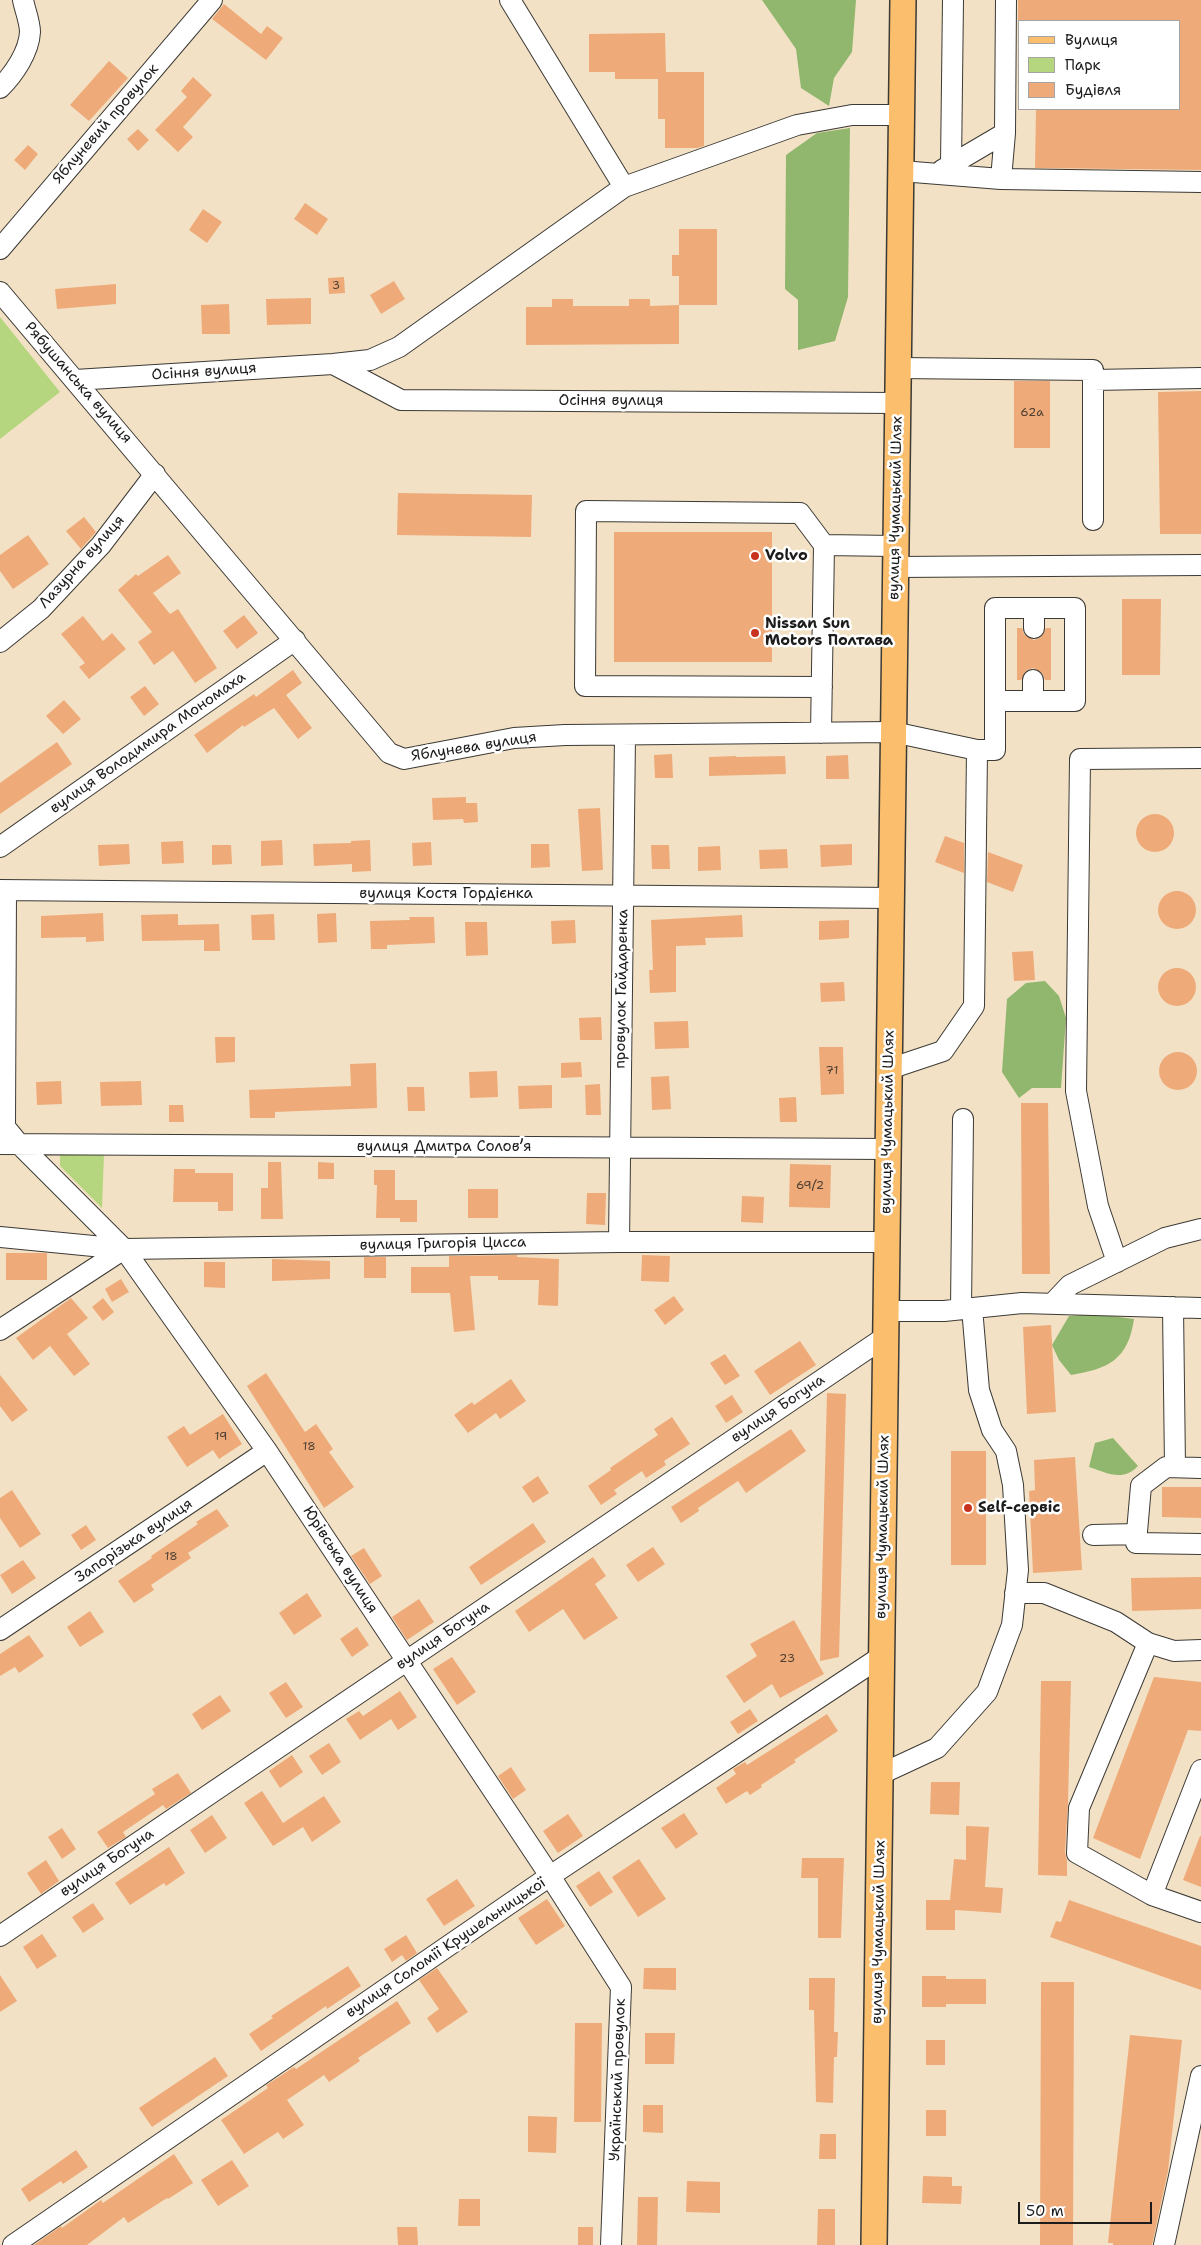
<!DOCTYPE html>
<html>
<head>
<meta charset="utf-8">
<style>
	body { margin:0 }
	#map { position:relative; width:1201px; height:2245px; overflow:hidden; background:#f3e1c5; font-family:"Shantell Sans",sans-serif }
	canvas { display:block }
	.legend { position:absolute; left:1018px; top:20px; width:162px; height:90px; box-sizing:border-box; background:#fff; border:1px solid #a4a4a4; margin:0; padding:6px 9px; list-style:none; font-size:15px; color:#1c1c1c }
	.legend li { display:flex; align-items:center; gap:10px; height:25px }
	.legend b { width:25px; border:1px solid #a4a4a4 }
	.scale { position:absolute; left:1018px; top:2202px; width:134px; height:22px; box-sizing:border-box; border:2px solid #1c1c1c; border-top:0; padding-left:6px; font-size:15px; line-height:18px; white-space:nowrap; color:#1c1c1c; -webkit-text-stroke:4px #fff; paint-order:stroke }
</style>
</head>
<body>
<div id="map">
<canvas width="1201" height="2245"></canvas>
<ul class="legend">
<li><b style="height:6px;background:#fabe6d"></b>Вулиця</li>
<li><b style="height:14px;background:#b5d67e"></b>Парк</li>
<li><b style="height:14px;background:#eeab79"></b>Будівля</li>
</ul>
<div class="scale">50 m</div>
</div>
<script>
const ctx = document.querySelector('canvas').getContext('2d');
ctx.lineJoin = 'round';
function fill(path, color) {
  ctx.fillStyle = color;
  ctx.fill(path, 'evenodd');
}
function stroke(path, color, width, dash) {
  ctx.strokeStyle = color;
  ctx.lineWidth = width;
  ctx.lineCap = dash ? 'butt' : 'round';
  ctx.setLineDash(dash || []);
  ctx.stroke(path);
}
function write(font, color, halo, rows, align = 'center') {
  ctx.font = font + ' "Shantell Sans",sans-serif';
  ctx.lineWidth = 5;
  ctx.setLineDash([]);
  ctx.textBaseline = 'middle';
  ctx.strokeStyle = halo;
  ctx.fillStyle = color;
  for (const [text, x, y, turn = 0] of rows) {
    ctx.save();
    ctx.translate(x, y);
    ctx.rotate((+turn || 0) * Math.PI / 180);
    ctx.textAlign = isNaN(turn) ? turn : align;
    if (halo) ctx.strokeText(text, 0, 0);
    ctx.fillText(text, 0, 0);
    ctx.restore();
  }
}
fill(new Path2D(`
	M0,317L60,392L0,439Z
	M60,1154H104L102,1208L60,1166Z`), '#b5d67e');
fill(new Path2D(`
	M762,0H856L852,52L834,78L829,106L801,88L796,49Z
	M850,128L848,297L835,341L798,350V300L785,289L786,155L817,133Z
	M1045,981L1059,996L1066,1018L1061,1088H1032L1019,1098L1002,1072L1007,999L1026,983Z
	M1097,1314L1134,1319C1128,1360 1108,1369 1071,1375L1059,1360L1052,1345L1069,1316Z
	M1113,1438L1138,1466C1123,1482 1107,1473 1089,1467L1095,1443Z`), '#90b76d');
fill(new Path2D(`
	M1018,0H1201V170L1035,168L1036,109H1180V21H1018Z
	M224,4L261,34L267,26L283,38L266,60L212,19Z
	M665,33L666,72H704V146L697,148H665V119H658V79H615V72H589V34Z
	M109,61L128,78L89,121L70,105Z
	M193,77L212,95L183,127L193,137L178,152L155,130L187,97L181,91Z
	M138,129L149,140L138,151L127,139Z
	M28,145L38,154L25,170L14,160Z
	M305,203L328,219L317,235L294,219Z
	M203,209L222,222L207,243L189,230Z
	M679,229H717V305H679V276H672V255H679Z
	M344,277L345,293L329,294L328,278Z
	M394,281L405,299L381,314L370,295Z
	M116,284V304L57,309L55,289Z
	M311,298V324L267,325L266,299Z
	M552,299H573V306H629V299H650V306L679,305V344L526,345V307H552Z
	M229,304L230,334H202L201,305Z
	M1014,381H1050V448H1014Z
	M1201,391V534H1160L1158,392Z
	M398,493L532,495L531,537L397,535Z
	M84,517L96,532L81,549L66,531Z
	M614,532H772V662H614Z
	M28,535L49,564L13,589L0,571V555Z
	M168,555L181,573L153,593L170,614L178,609L217,668L195,683L173,651L154,665L138,642L152,632L118,590L136,574L138,576Z
	M1122,599H1161L1160,675H1122Z
	M244,615L258,633L237,649L223,631Z
	M83,616L103,641L112,633L126,649L89,679L79,667L85,663L61,634Z
	M1017,628H1022L1024,634L1034,640L1040,638L1046,628H1051V680H1045L1043,674L1033,668L1027,670L1021,680H1017Z
	M293,670L302,683L286,695L312,728L298,739L274,708L244,727L243,725L207,753L194,735L254,694L256,697Z
	M145,686L159,704L144,716L130,697Z
	M64,700L81,719L63,734L46,716Z
	M57,742L72,764L0,814V783Z
	M672,754L673,778H655L654,755Z
	M848,755L849,779H826V756Z
	M736,756V757L785,756L786,774L709,776V757Z
	M466,797V803H477L478,822L464,823L463,819L433,820L432,798Z
	M600,808L603,870L582,871L578,809Z
	M1136 833a19 19 0 1 1 38 0a19 19 0 1 1-38 0Z
	M945,836L964,843V873L935,862Z
	M282,840L283,865L261,866V841Z
	M370,840L371,871L352,872V864L314,866L313,844L351,843V841Z
	M183,841L184,863L162,864L161,842Z
	M431,842L432,865L413,866L412,843Z
	M129,844L130,864L99,866L98,845Z
	M531,844H549L550,867L531,868Z
	M852,844V865L821,867L820,845Z
	M212,845H231L232,864L212,865Z
	M651,845H669L670,869H652Z
	M720,846L721,870L698,871V847Z
	M787,849L788,868L760,869L759,850Z
	M988,852L1023,865L1013,892L987,882Z
	M1158 910a19 19 0 1 1 38 0a19 19 0 1 1-38 0Z
	M103,913L104,941L86,942V937L41,938V916Z
	M336,913L337,942L318,943L317,914Z
	M178,914V925L219,924L220,951H204V940L142,941L141,915Z
	M274,914L275,940H252L251,915Z
	M742,915L743,937L705,938L706,945L676,946V992L650,993L649,970H653L651,920Z
	M409,917H434L435,943L387,945V949H371L370,921L410,920Z
	M575,920L576,943L552,944L551,921Z
	M849,920V938L819,940V921Z
	M465,922H487L488,955L466,956Z
	M1033,951L1035,980L1014,981L1012,952Z
	M1158 987a19 19 0 1 1 38 0a19 19 0 1 1-38 0Z
	M844,982L845,1001L821,1002L820,983Z
	M601,1017L602,1040H580L579,1018Z
	M688,1021L689,1048L655,1049L654,1022Z
	M215,1037H235V1062L216,1063Z
	M819,1047H843L844,1094L821,1095Z
	M1159 1071a19 19 0 1 1 38 0a19 19 0 1 1-38 0Z
	M581,1062L582,1077L561,1078V1063Z
	M376,1063L377,1108L275,1112V1118H250L249,1090L351,1086L350,1064Z
	M497,1071L498,1097L470,1098L469,1072Z
	M669,1076L671,1109L652,1110L651,1077Z
	M61,1081L62,1104L37,1105L36,1082Z
	M141,1081L142,1105L101,1106L100,1082Z
	M600,1084L601,1115H586L585,1085Z
	M552,1085V1108L519,1109L518,1086Z
	M407,1087H424L425,1111H408Z
	M796,1097L797,1122H780L779,1098Z
	M1021,1103H1048L1050,1274H1022Z
	M169,1105H183L184,1122H169Z
	M268,1162H281L283,1219H261V1188H268Z
	M318,1162L334,1163V1179H318Z
	M790,1164L831,1165L830,1208L789,1207Z
	M174,1169H195V1173H233V1211H218V1202H173Z
	M374,1170H395V1200H417V1222H400V1218H376L377,1185H374Z
	M468,1189H498V1218H468Z
	M587,1193H606L605,1225L586,1224Z
	M742,1196L764,1197L763,1223L741,1222Z
	M6,1253H47V1280H6Z
	M517,1255V1257L559,1259L558,1306L538,1305L539,1280H498V1276H470L475,1330L454,1332L450,1293H411V1267H449V1256Z
	M642,1255L670,1256L669,1282L641,1281Z
	M364,1257H386V1278H364Z
	M272,1259L330,1261V1279L272,1281Z
	M204,1262H225V1288L204,1287Z
	M121,1279L129,1292L112,1302L105,1289Z
	M674,1296L684,1310L665,1325L654,1310Z
	M71,1298L88,1318L67,1334L90,1364L74,1376L50,1346L33,1360L16,1338Z
	M103,1298L114,1312L103,1321L92,1307Z
	M1051,1325L1056,1412L1027,1414L1023,1327Z
	M800,1341L816,1365L770,1395L754,1371Z
	M725,1354L740,1376L725,1385L710,1363Z
	M266,1373L305,1432L316,1424L333,1449L329,1452L354,1487L324,1508L247,1386Z
	M0,1375L28,1410L12,1422L0,1406Z
	M511,1379L526,1401L500,1419L496,1413L468,1433L454,1415L472,1402L474,1405Z
	M827,1393L846,1394L839,1657L820,1661Z
	M732,1395L743,1412L726,1423L715,1406Z
	M223,1414L242,1444L219,1459L213,1450L187,1467L167,1437L184,1426L190,1435Z
	M672,1417L690,1444L664,1461L666,1465L646,1478L642,1471L614,1490L617,1494L601,1505L588,1486L611,1470L610,1468L658,1435L654,1429Z
	M791,1429L806,1451L746,1493L738,1481L698,1508L699,1511L681,1523L671,1507Z
	M951,1451H986V1565H951Z
	M1075,1457L1082,1570L1033,1573L1029,1491L1035,1490L1034,1460Z
	M538,1476L549,1493L533,1503L522,1487Z
	M1162,1487H1201V1518L1162,1517Z
	M12,1490L41,1534L20,1548L0,1518V1498Z
	M217,1509L229,1526L188,1553L191,1558L151,1585L154,1590L134,1603L118,1581L152,1558L151,1556L198,1524L196,1522Z
	M533,1523L546,1542L481,1585L469,1567Z
	M86,1525L96,1540L81,1550L71,1535Z
	M653,1547L665,1564L638,1582L626,1565Z
	M364,1548L382,1576L370,1584L351,1556Z
	M593,1557L606,1576L595,1584L618,1618L584,1640L563,1609L529,1632L515,1611Z
	M23,1560L36,1578L12,1594L0,1575Z
	M1201,1577V1609L1132,1611L1131,1578Z
	M307,1593L322,1616L294,1635L279,1613Z
	M419,1599L434,1622L407,1640L392,1617Z
	M90,1611L104,1632L80,1647L67,1627Z
	M794,1620L824,1674L780,1698L772,1684L744,1703L726,1676L757,1656L750,1644Z
	M357,1627L369,1645L352,1657L340,1639Z
	M29,1635L44,1656L19,1673L15,1667L0,1676V1654Z
	M452,1657L476,1692L457,1705L433,1669Z
	M1154,1677L1201,1682V1731L1188,1730L1140,1859L1093,1838Z
	M1041,1681H1071L1068,1803L1065,1852L1067,1860V1876L1038,1875Z
	M286,1682L303,1707L286,1718L269,1693Z
	M400,1691L417,1717L398,1730L391,1719L360,1740L346,1719L359,1711L363,1716Z
	M220,1695L231,1711L202,1730L192,1714Z
	M750,1709L758,1721L738,1734L730,1722Z
	M827,1714L838,1731L794,1760L796,1762L761,1785L762,1787L750,1795L747,1791L726,1804L716,1788L736,1774L733,1769L745,1762L747,1765Z
	M329,1743L341,1762L322,1775L309,1756Z
	M292,1755L303,1772L280,1788L269,1771Z
	M511,1767L526,1790L513,1799L498,1776Z
	M178,1773L191,1793L166,1809L163,1805L123,1832L126,1837L108,1848L97,1832L155,1794L152,1789Z
	M931,1782H960L959,1815L930,1814Z
	M262,1791L283,1823L324,1796L341,1822L312,1842L303,1827L273,1846L244,1803Z
	M684,1813L698,1834L676,1849L661,1828Z
	M568,1814L583,1836L558,1853L543,1831Z
	M212,1815L227,1838L205,1853L190,1830Z
	M966,1826L989,1827L985,1887L1003,1888L1001,1913L955,1910V1930H926V1900H950L954,1859L966,1860Z
	M62,1828L76,1849L62,1859L48,1837Z
	M1200,1836H1201V1887L1183,1880Z
	M169,1847L185,1873L166,1886L164,1883L130,1905L115,1883Z
	M802,1858H844L841,1938H818V1878H801Z
	M639,1859L666,1899L638,1917L612,1877Z
	M46,1860L59,1881L41,1894L27,1873Z
	M599,1871L613,1892L590,1907L576,1886Z
	M457,1879L475,1906L444,1926L426,1899Z
	M547,1899L565,1926L536,1945L518,1918Z
	M1069,1900L1201,1946V1990L1050,1937L1056,1921L1061,1922Z
	M93,1903L104,1919L83,1933L72,1917Z
	M42,1934L57,1956L37,1969L23,1947Z
	M406,1935L417,1953L406,1961L402,1955L392,1962L384,1949Z
	M348,1966L361,1986L327,2009L326,2006L261,2051L249,2034L273,2018L271,2016Z
	M437,1968L468,2012L437,2033L427,2018L439,2009L419,1980Z
	M644,1968H676V1990L643,1989Z
	M0,1975L17,2001L0,2012Z
	M922,1976H946V1979H986V2004H946V2007H922Z
	M809,1978H835L834,2032H838L837,2057H834L833,2103L816,2102L814,2010H809Z
	M1041,1982H1074L1073,2245H1040Z
	M397,2001L411,2023L358,2058L360,2061L329,2082L324,2075L287,2100L304,2125L283,2139L278,2132L244,2154L221,2120L268,2088L266,2085L268,2084L294,2067L296,2069Z
	M575,2023H602L601,2122H574Z
	M645,2033H675L674,2064H645Z
	M1130,2035L1182,2040L1168,2171L1152,2245H1113V2243H1108Z
	M926,2040H945V2065H926Z
	M215,2057L228,2076L152,2127L139,2108Z
	M643,2105H663V2133L643,2132Z
	M926,2110H946V2136H926Z
	M528,2116L557,2117L556,2153L528,2152Z
	M820,2134H836V2159H819Z
	M76,2150L88,2167L63,2184L61,2181L29,2202L21,2189Z
	M174,2154L193,2183L168,2199L167,2198L128,2223L124,2217L87,2245H34L61,2226L62,2228L101,2200L103,2203Z
	M232,2160L249,2186L218,2206L201,2180Z
	M923,2176L952,2177V2186H962L961,2204L922,2203Z
	M687,2181L720,2182V2213L686,2212Z
	M638,2197H658L657,2245H637Z
	M459,2199H480V2226H458Z
	M818,2209H835V2245H817Z
	M397,2227H417L418,2245H398Z
	M578,2227H593V2245H578Z`), '#eeab79');
const minor = new Path2D(`
	M0,88C14,74 29,52 30,32C30,22 25,10 23,0
	M951,165L953,0
	M942,170L1005,133
	M901,171L1001,179L1005,133L1006,0
	M1001,179L1201,182
	M624,187L797,125L852,115H902
	M0,249L212,0
	M0,292L389,753L404,759L514,738L565,735L893,732L977,750L974,1006L943,1051L889,1069
	M333,364L401,400L897,403
	M898,368L1093,370V520
	M75,380L333,364L370,360L399,347L624,187L510,0
	M1093,380L1201,378
	M895,567L1201,565
	M995,608H1075V701H995Z
	M1034,608V628
	M0,642L41,609L101,545L155,474
	M1033,680V701
	M822,687L585,686L586,511L800,513L824,545
	M821,733L824,545L895,546
	M977,750H995V701
	M0,847L295,640
	M0,890L892,898
	M6,891L5,1127L19,1144L124,1249L267,1451L550,1876L621,1987L611,2245
	M0,1144L888,1149
	M0,1237L124,1249L619,1242H886
	M619,1242L625,736
	M1117,1262L1098,1206L1076,1091L1080,759L1201,758
	M1052,1304L1070,1285L1165,1238L1201,1229
	M1173,1307L1175,1467
	M961,1309L963,1119
	M885,1311H944L1022,1303L1201,1308
	M0,1330L124,1249
	M1201,1468L1166,1467L1141,1486L1136,1543L1201,1544
	M1093,1535L1137,1534
	M1015,1593H1044L1116,1622L1148,1643L1174,1651L1201,1650
	M0,1630L267,1451
	M1148,1643L1079,1808L1077,1853L1152,1895L1201,1770
	M881,1774L937,1748L987,1692L1012,1625L1018,1570L1013,1485L1006,1451L992,1430L979,1390L972,1308
	M1152,1895L1201,1912
	M0,1936L885,1337
	M13,2245L550,1876L882,1656
	M1164,2245L1201,2076`);
const major = new Path2D(`
	M874,2245L903,0`);
stroke(minor, '#3c3a35', 22);
stroke(major, '#3c3a35', 28);
stroke(minor, '#fff', 20);
stroke(major, '#fabe6d', 25);
for (const [x, y, r, color] of [
	[755,556,5,"#c8321e"],
	[755,633,5,"#c8321e"],
	[968,1508,5,"#c8321e"]
]) {
  const dot = new Path2D();
  dot.arc(x, y, r, 0, 2 * Math.PI);
  ctx.fillStyle = color;
  ctx.fill(dot);
  stroke(dot, '#fff', 2);
}
write('12px', '#504033', null, [
	["3",336,286],
	["62а",1032,413],
	["71",832,1071],
	["69/2",810,1186],
	["19",221,1437],
	["18",309,1447],
	["18",171,1557],
	["23",787,1659]
]);
write('15px', '#1c1c1c', '#fff', [
	["Яблуневий провулок",106,124,-49],
	["Осіння вулиця",204,372,-4],
	["Рябушанська вулиця",78,383,49],
	["Осіння вулиця",611,401],
	["вулиця Чумацький Шлях",896,508,-89],
	["Лазурна вулиця",82,562,-48],
	["вулиця Володимира Мономаха",148,743,-35],
	["Яблунева вулиця",474,747,-9],
	["вулиця Костя Гордієнка",446,894],
	["провулок Гайдаренка",622,989,-89],
	["вулиця Чумацький Шлях",888,1122,-89],
	["вулиця Дмитра Соловʼя",444,1147],
	["вулиця Григорія Цисса",443,1244,-1],
	["вулиця Богуна",778,1409,-34],
	["вулиця Чумацький Шлях",883,1527,-89],
	["Запорізька вулиця",134,1541,-34],
	["Юрівська вулиця",340,1560,57],
	["вулиця Богуна",443,1636,-34],
	["вулиця Богуна",107,1863,-34],
	["вулиця Чумацький Шлях",879,1932,-89],
	["вулиця Соломії Крушельницької",446,1948,-34],
	["Український провулок",618,2080,-88]
]);
write('bold 15px', '#1c1c1c', '#fff', [
	["Volvo",765,556],
	["Nissan Sun",765,624],
	["Motors Полтава",765,641],
	["Self-сервіс",978,1508]
], 'left');
</script>
</body>
</html>
